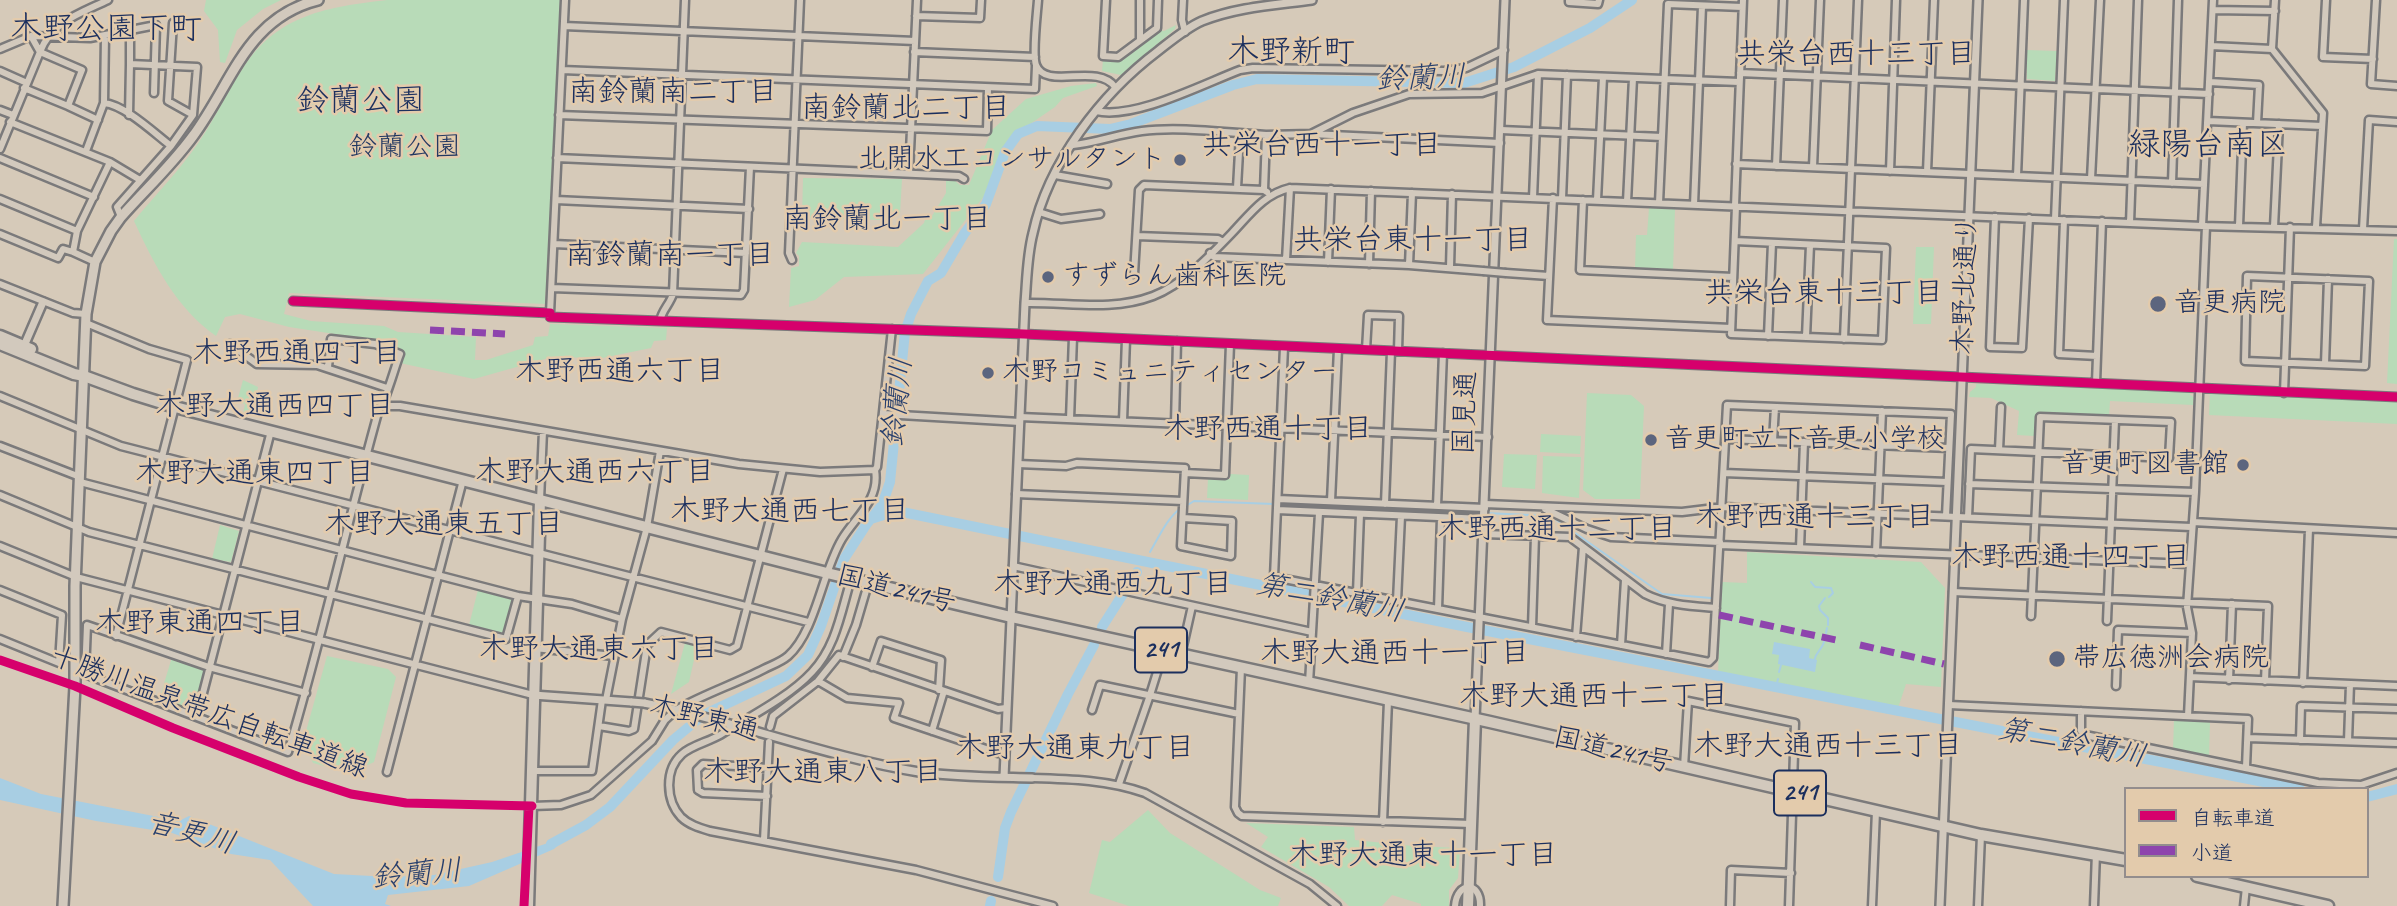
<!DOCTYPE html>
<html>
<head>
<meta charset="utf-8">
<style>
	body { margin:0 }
	#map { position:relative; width:2397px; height:906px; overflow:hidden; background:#d6cab9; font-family:Caveat,"Klee One",sans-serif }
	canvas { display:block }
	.legend { position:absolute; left:2124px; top:787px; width:245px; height:91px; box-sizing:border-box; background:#e3cbac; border:2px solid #938d8d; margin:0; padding:9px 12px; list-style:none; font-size:21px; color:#1b2f5e }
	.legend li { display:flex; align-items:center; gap:14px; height:35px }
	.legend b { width:35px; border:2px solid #938d8d }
</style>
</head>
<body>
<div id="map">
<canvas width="2397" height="906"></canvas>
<ul class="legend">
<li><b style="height:9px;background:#d6006c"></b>自転車道</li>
<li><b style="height:9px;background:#8e44ad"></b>小道</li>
</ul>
</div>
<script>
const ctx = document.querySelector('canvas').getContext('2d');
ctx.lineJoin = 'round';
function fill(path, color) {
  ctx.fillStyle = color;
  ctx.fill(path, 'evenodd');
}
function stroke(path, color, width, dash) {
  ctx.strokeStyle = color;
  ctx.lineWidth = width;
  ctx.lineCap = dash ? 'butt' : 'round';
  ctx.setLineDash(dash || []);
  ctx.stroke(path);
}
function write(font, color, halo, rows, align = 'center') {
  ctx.font = font + ' Caveat,"Klee One",sans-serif';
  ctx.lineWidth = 5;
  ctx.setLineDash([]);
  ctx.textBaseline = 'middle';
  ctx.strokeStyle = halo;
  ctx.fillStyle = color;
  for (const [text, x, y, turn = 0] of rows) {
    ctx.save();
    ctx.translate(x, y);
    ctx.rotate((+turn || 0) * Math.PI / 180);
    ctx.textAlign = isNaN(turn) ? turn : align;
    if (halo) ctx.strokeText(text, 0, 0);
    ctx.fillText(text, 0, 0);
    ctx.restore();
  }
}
fill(new Path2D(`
	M206,0H281L263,9L237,30L225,63L220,62L218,30L204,11Z
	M387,0H563L545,304L289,293L284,314L311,321L384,326L398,332L476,337L475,360H486L533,345L535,337L548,336L550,324L667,328L666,340L654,341L651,348L602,358L552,357L474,379L386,360L380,341L289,327L240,314L225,317L216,336C176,308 154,264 134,221C155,195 180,170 199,142C215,118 227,92 243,68C278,14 328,7 387,0Z
	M1176,25L1175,29L1121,75L1102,71L1103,60L1121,61L1159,30L1164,31Z
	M2026,50L2057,51L2055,81L2027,79Z
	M1096,83L1097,86L1063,98L1055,107L1008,139L985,195L923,274L844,277L815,300L789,307L791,268L799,266V256L796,253L802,242L898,247L924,223L926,216H932L946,193V180H954L960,185H969L992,130L1026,99L1071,86Z
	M803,178L902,179L900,214L886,220L802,218Z
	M1649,208L1675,209L1673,270L1635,269L1636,235H1647Z
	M2394,239H2397V384L2387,383Z
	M1916,247H1934L1931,324H1913Z
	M243,380L258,387L251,416L243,414L245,404L237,402Z
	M1976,384L2190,392V395L2194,397L2193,405L2110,401L2109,416L2036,413L2034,436L2017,435L2019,411L1991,398L1969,397L1970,392L1976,387Z
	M2210,392L2397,400V424L2209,415Z
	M1587,393L1631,395L1644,406L1640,499H1595L1583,490Z
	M1541,434L1581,436L1580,454L1540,452Z
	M1504,454L1537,455L1535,489L1502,487Z
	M1543,456L1581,457L1579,498L1542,493Z
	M1230,474L1249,475L1248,500L1207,498L1208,478L1230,479Z
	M220,525L239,531L231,562L212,559Z
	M1747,552L1921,562L1945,588L1941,687L1906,684L1898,708L1718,673L1722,582L1747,583Z
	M478,590L511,598L513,602L505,632L502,634L469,625Z
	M685,643L697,646L689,682L671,694Z
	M327,656L388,669L396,677L374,762L351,773L313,763L303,742Z
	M172,657L203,668L205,673L195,710L192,711L159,700Z
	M2174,719L2210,721L2209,757L2173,750Z
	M1148,810L1170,833L1260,890L1281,898L1278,906H1129L1089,893L1102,840L1110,842Z
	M1246,823L1354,827L1355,840L1413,846L1460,848L1458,878L1449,890V906H1421V904L1392,895L1382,906H1349L1329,887L1261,847L1268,837Z`), '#b8dbb8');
fill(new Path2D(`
	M1774,642L1810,649L1809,658L1817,660L1815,672L1778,664L1779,655L1772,654Z
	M0,778L41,794L179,821L189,816L334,874L391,877L434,875L492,862L545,844L562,835L566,837L554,849L469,886L388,895L385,904L391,906H313L270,860L231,854L172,833L96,821L0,800Z`), '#a8cee3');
stroke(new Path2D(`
	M1279,504L1480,513
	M1186,506L1194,501L1274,504
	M1486,513L1551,516L1662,594L1711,598
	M1150,552C1159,537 1167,518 1181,508
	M1147,563L1148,561
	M1811,582L1815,587L1831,588L1833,593L1829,597
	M1825,598L1819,606L1820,610L1828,618V625
	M1826,633L1827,628
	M1814,661C1816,651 1822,650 1824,642
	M1779,672L1781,665
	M1776,687L1778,679`), '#a8cee3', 2);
stroke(new Path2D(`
	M871,519L890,513L902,512L1462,626L2300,789
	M1102,627L1137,572
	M2367,797L2397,789
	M551,844L586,825L610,807L673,740L703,715L786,676L808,655L821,626L844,559L866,525L882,505L890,482L905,332L911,314L928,281L941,273L964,234L986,204L1005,152L1018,134L1037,126L1110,129L1131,124L1233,85L1257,79L1464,83L1514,67L1590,28L1632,0
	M998,877L1005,828L1011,812L1068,694L1094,645
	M990,906L991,901`), '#a8cee3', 10);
const minor = new Path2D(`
	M1038,0C1037,14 1032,54 1036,65C1046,91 1097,62 1115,87
	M1106,0L1103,56L1118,57L1157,28L1158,0
	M1140,0V39
	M1183,0L1182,20L1185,32
	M1569,0V2L1598,4L1599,0
	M2275,0L2272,49L2323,113L2316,227
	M2326,0L2323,57L2373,59
	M2376,0L2371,84L2397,86
	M2213,10L2275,11
	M916,16L980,18L981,0
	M173,23L168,101L193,115
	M564,26L915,41
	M2211,46L2272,49
	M0,49L31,36L90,38L156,25L154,93
	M914,52L1035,57
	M130,64V29
	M562,70L1035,89L1036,66
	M0,71L27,83
	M1740,73L2209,94
	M2210,82L2259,85L2257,123
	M24,88L68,106
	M104,103C125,105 154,133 171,146
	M0,110L13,115
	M1096,111C1134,120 1203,84 1240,70L1253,68L1444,71L1466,68L1504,50
	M559,115L987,131L988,88
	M98,120L68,106L82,70L40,52C51,22 81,13 108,0
	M2208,121L2322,126
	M10,122L110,162L140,180
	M1501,130L1662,137
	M1311,134L1353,113L1409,94L1482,93L1538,74L1739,82
	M1073,145C1096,143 1118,134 1142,131C1180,126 1227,133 1266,135
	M0,149L40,52L31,36
	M86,151L104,103L105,36
	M0,158L94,197
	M557,158L916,174L959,176L964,179
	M1736,164L2204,184
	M1776,166L1783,0
	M1813,167L1820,0
	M1890,171L1896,0
	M1927,172L1934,0
	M909,173L917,0
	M1055,175L1107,184
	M2017,176L2024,0
	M2091,179L2100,0
	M2172,183L2178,0
	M1237,188L1240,134
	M1264,190L1266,135L1311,134L1500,143
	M1533,198L1538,74
	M1553,198L1547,320L1731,328
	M0,199L77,231
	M1562,199L1567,75
	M556,200L749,209
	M1583,200L1580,270L1733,277
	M1597,200L1603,77
	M1627,202L1633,78
	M1659,203L1668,4L1742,7
	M1694,205L1702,6
	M1735,206L1743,0
	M1039,212L1061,219L1100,214
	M121,217L117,207L171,146L193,115L197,67L130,64L129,115
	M1995,217L1990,347L2022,348L2029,218
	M2055,219L2064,0
	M2064,220L2059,354L2097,356
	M2130,223L2138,0
	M2202,226L2213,0
	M2239,226L2243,123
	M2274,227L2279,124
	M2363,229L2369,120L2397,122
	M0,234L58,258L63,249L73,252
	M1137,236L1218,239L1223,242
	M1735,241L1886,248L1882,340L1731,334L1736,206
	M554,244L746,253
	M1210,253L1214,257L1409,265L1483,271
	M792,260L789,253L800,0
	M1286,260L1290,188
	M95,262L73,252L77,231L110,162
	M1328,262L1331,189
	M1369,264L1371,191
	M1409,265L1412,193
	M1450,267L1452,194
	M1506,273L1549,276
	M1134,274L1139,190L1144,185L1264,190L1267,192
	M2247,276L2369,281L2365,366L2245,361Z
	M0,284L73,313L86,314
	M552,288L741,295L744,290L750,167
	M293,301L550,313V317L1024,334L2397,397
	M1025,303C1068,302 1111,312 1153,296C1182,285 1210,256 1232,233C1250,214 1264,194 1290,188L2202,226L2397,231
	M550,313L565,0
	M660,321C662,310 670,304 673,294L685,0
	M86,323L149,349L187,360L116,636
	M1768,336L1772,243
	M1806,337L1810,245
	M1844,339L1858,0
	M230,344L257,364L317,365L387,388
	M1284,347L1274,577L1709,662L1713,658L1727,405L1951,414L1946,516
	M1366,350L1368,315L1399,316L1398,351
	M2325,364L2328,279
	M2096,383L2102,221
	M2284,393L2290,227
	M0,396L121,446L808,622
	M384,406H400L739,464L820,472L875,470
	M883,414L1020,422
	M1020,417L1488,437
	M1070,419L1073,337
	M1123,421L1126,339
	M1175,423L1177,341
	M1726,439L1949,448
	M1773,441L1775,407
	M0,446L80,477
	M1999,450L2001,407
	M1018,464L1066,466L1077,463L1185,468L1181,546L1231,556L1232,521L1183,518
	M1185,473L1225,475L1230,344
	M1724,473L1947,482
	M80,482L518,596L572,604L622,619
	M1969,484L2195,492
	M1016,494L1183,501
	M0,495L89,532L506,639L518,596
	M1278,499L1485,508
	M540,500L543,431
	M1331,501L1338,349
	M1385,504L1391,351
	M1485,504L1682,512L1723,507L2191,527
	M1437,506L1443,353
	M1545,509L1587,529L1611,537L1720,542
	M1277,510L1484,519
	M1968,517L1971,449L2169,458L2171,422L2040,417L2031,616
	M2193,522L2397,533
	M1484,534L1570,537L1645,594C1667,605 1691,606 1716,608
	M1720,545L2189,564
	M0,546L76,577L533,695
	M1800,548L1804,442
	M1876,552L1882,411
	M1013,566L1312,632
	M851,579C841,612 836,647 812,672C789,697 749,717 720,735C708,742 692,745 682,754C664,770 666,801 681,817C689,825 700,828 710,831L916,870L1053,906
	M0,590L62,615L59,663L0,639
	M1953,592L2268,606L2265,681
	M1357,593L1360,514
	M1397,601L1401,516
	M1438,609L1441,518
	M2107,621L2115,420
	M1532,627L1535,536
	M1576,637L1583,547
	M1621,645L1625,580
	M534,648L614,656
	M1666,654L1669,604
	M1181,655L1192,606
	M843,657L856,625L868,584
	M872,667L881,641L941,660L939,690
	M1241,668L1235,807L1238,813L1242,816L1471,824
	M2190,677L2397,686
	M2229,680L2232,604
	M818,681L847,698L899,703L894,718L998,753H1005
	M1309,683L1319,513
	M2303,683L2309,529
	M2116,686L2118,630L2192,633
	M306,693L209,667L87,625L85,674L288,752C322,639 347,523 379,409C385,404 395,366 400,354L375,344L331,339L328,367
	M606,700L622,619L647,527L660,451
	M1949,705L2248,719L2246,767
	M1092,710L1100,685L1239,714
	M2081,711V731L2085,735L2318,783L2361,785L2397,773
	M197,716L271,431
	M2188,716L2192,633L2187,607L2195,492L2206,226
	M599,726L629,731L634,729L647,645L661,632L730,650L737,646L783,469
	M770,727L773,716L818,681L839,655L998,709L1006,708
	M932,731L944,691
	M2248,738L2397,743
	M2300,740L2301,706L2397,709
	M2348,741L2350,684
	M1684,767L1688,701L1795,723L1789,906
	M533,771H592L602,700
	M387,772L463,480
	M1032,778C1071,779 1108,780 1145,793L1310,884L1337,906
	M1119,784L1150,695L1164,650
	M767,796L703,793L698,790L697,770L703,764L768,768
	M532,806L561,805L591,795L652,741L665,720L676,710C704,694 735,684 764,669C772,665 781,662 788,656C816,631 822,572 842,539C856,516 880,500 875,470L877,467L892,329
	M1383,822L1388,701
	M764,840L769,742
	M1455,906C1457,881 1481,881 1480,906
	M1730,906L1731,870L1791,873
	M1872,906L1876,811
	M1978,906L1981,835
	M2094,906L2096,853
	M2244,906L2246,887`);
const tertiary = new Path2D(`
	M24,346L43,302
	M533,695L632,702
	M644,703C736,721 826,757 919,772C956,777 994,777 1032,778
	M1475,719L1505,0
	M1004,777L1025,303C1027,279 1027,256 1033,233C1048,163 1101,94 1158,51C1171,41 1186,28 1202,21C1237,7 1275,5 1312,0
	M1940,906L1978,0`);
const secondary = new Path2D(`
	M63,906L75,686V586L86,314L95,262L111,231L121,217C145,190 172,165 193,136C232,84 246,18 318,0`);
const primary = new Path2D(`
	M528,906L540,500
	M1468,906L1475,719`);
const trunk = new Path2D(`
	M0,336L31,349
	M0,344L74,374L84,376L133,394L175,407L827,573L1011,617L1490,722L1981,835L2126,860
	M2197,876L2328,906`);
stroke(minor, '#7b7a7b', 11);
stroke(tertiary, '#7b7a7b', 12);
stroke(secondary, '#7b7a7b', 14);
stroke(primary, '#7b7a7b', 15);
stroke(trunk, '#7b7a7b', 15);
stroke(minor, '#d2c9bd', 6);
stroke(tertiary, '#d2c9bd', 7);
stroke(secondary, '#d2c9bd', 9);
stroke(primary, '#d2c9bd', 10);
stroke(trunk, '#d2c9bd', 10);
const minorBridge = new Path2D(`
	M1483,271L1506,273`);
const tertiaryBridge = new Path2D(`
	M632,702L644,703`);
stroke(minorBridge, '#7b7a7b', 11, []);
stroke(tertiaryBridge, '#7b7a7b', 12, []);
stroke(minorBridge, '#d2c9bd', 6);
stroke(tertiaryBridge, '#d2c9bd', 7);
stroke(new Path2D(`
	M430,330L505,334
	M1719,615L1836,640
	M1860,645L1944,664`), '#8e44ad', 7, [14, 7]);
stroke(new Path2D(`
	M293,301L550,313V317L1024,334L2397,397
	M0,660L75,686L173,728L299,777L351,794L406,803L532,806
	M524,906L529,806`), '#d6006c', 9);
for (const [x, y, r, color] of [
	[1180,160,7,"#5c657e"],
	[1048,277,7,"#5c657e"],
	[2158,304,9,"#5c657e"],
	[988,373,7,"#5c657e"],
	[1651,440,7,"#5c657e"],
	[2243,465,7,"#5c657e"],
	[2057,659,9,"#5c657e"]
]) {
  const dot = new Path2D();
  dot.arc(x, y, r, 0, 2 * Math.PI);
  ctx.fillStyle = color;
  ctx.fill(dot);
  stroke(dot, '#e3cbac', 2.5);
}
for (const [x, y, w] of [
	[1161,650,52],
	[1800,793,52]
]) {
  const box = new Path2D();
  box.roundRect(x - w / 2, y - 22.5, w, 45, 5);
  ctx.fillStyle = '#e3cbac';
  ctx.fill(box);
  stroke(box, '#1b2f5e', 2);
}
write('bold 26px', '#1b2f5e', null, [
	["241",1161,650],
	["241",1800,793]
]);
write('28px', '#223862', '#e3cbac', [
	["鈴蘭公園",405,148]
]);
write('28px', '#1b2f5e', '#e3cbac', [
	["北開水工コンサルタント",1166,160,"right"],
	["すずらん歯科医院",1062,277],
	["音更病院",2174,304],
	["木野コミュニティセンター",1002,373],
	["音更町立下音更小学校",1665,440],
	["音更町図書館",2229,465,"right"],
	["帯広徳洲会病院",2073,659]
], 'left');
write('28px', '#1b2f5e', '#e3cbac', [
	["木野北通り",1966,285,-88],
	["国見通",1466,413,-88],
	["国道241号",896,590,14],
	["十勝川温泉帯広自転車道線",209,713,20],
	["木野東通",704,719,14],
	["国道241号",1613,751,13]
]);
write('30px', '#1b2f5e', '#e3cbac', [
	["共栄台西十三丁目",1856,55],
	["南鈴蘭南二丁目",673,93],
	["南鈴蘭北二丁目",906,109],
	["共栄台西十一丁目",1322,146],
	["南鈴蘭北一丁目",887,220],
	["共栄台東十一丁目",1413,241],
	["南鈴蘭南一丁目",670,256],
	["共栄台東十三丁目",1824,294],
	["木野西通四丁目",297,354],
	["木野西通六丁目",620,372],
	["木野大通西四丁目",275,407],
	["木野西通十丁目",1268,430],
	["木野大通西六丁目",595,473],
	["木野大通東四丁目",255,474],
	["木野大通西七丁目",790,512],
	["木野西通十三丁目",1815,518],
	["木野大通東五丁目",444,525],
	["木野西通十二丁目",1557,530],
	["木野西通十四丁目",2071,558],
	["木野大通西九丁目",1113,585],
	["木野東通四丁目",200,624],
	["木野大通東六丁目",599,650],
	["木野大通西十一丁目",1395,654],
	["木野大通西十二丁目",1594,697],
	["木野大通西十三丁目",1828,747],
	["木野大通東九丁目",1075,749],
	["木野大通東八丁目",823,773],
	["木野大通東十一丁目",1423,856]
]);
write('italic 30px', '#273f6d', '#e3cbac', [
	["鈴蘭川",1421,79,-2],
	["鈴蘭川",898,402,-84],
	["第二鈴蘭川",1330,599,11],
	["第二鈴蘭川",2072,744,11],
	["音更川",191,834,15],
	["鈴蘭川",417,875,-5]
]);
write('32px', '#1b2f5e', '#e3cbac', [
	["木野公園下町",106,30],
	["木野新町",1291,53],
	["鈴蘭公園",361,102],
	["緑陽台南区",2208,146]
]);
</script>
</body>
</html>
